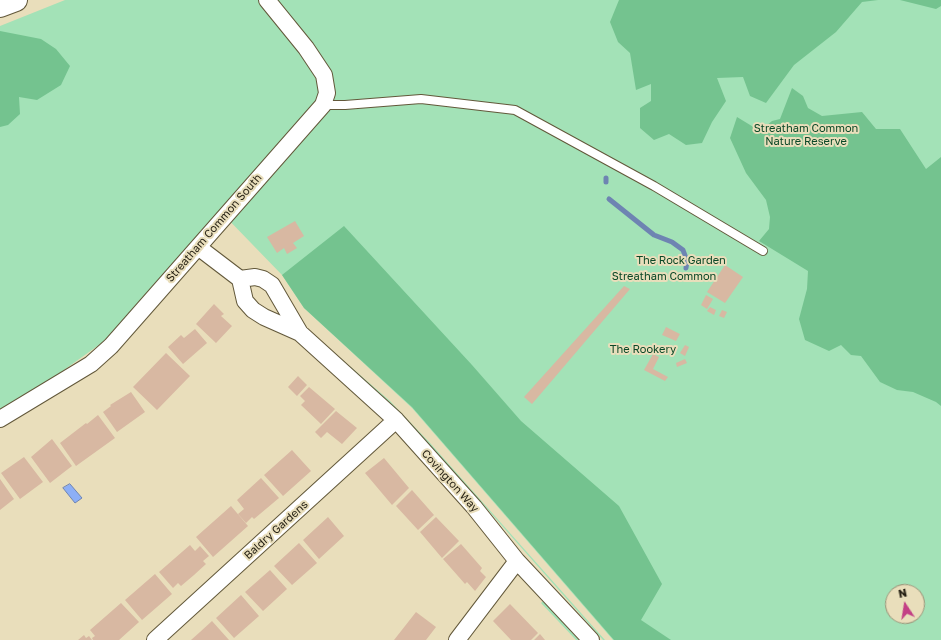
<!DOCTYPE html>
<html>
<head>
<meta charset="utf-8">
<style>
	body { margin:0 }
	#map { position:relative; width:941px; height:640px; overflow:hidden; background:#e9debb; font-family:"Golos Text",sans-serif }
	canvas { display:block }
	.north { position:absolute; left:885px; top:584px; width:40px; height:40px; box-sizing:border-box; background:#e9debb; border:1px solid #9a9277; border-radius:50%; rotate:348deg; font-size:11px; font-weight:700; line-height:16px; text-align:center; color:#241f12 }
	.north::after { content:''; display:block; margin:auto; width:14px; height:18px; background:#c34085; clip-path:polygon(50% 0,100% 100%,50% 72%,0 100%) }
</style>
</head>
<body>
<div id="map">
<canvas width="941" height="640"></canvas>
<div class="north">N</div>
</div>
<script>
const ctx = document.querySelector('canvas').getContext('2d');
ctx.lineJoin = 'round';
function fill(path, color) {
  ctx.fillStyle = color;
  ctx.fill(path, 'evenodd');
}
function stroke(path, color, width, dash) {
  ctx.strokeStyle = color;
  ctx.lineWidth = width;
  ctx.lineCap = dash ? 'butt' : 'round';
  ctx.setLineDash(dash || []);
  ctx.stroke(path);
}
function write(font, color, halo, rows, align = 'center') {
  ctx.font = font + ' "Golos Text",sans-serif';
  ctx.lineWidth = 4;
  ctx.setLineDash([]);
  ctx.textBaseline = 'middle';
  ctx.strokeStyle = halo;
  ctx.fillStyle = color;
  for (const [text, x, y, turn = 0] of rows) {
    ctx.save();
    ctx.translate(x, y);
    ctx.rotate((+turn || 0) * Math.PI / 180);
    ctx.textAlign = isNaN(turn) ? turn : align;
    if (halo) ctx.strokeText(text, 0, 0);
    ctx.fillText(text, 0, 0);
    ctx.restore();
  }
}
fill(new Path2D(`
	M65,0H941V640H613L412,408L304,308L282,275L221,212L103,342L50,380L0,409V26ZM893,592H917V616H893Z
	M330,349L390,401L430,443L605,640H603L480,501L390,404L331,351Z
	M543,601L579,640H576L541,603Z`), '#a3e2b7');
fill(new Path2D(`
	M619,0H878L862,2L836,32L794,65L766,103L750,96L743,77L717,78L726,101L712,122L702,143L686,145L669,134L654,140L640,128V108L651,101V84L636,90L630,53L618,42L610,22Z
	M900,0H941V6L936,9Z
	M0,31L41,39L56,49L70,66L61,85L37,100L19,97L20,114L8,125L0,127Z
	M792,88L803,96L808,108L822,116L862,112L876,129H900L926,169L941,157V406L936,402L913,392L897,390L880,382L861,356L851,355L841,345L829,351L805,340L799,319L807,289L808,271L759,241L769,229L770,217L766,200L746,173L730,138L737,117L760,131L772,121L780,119Z
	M344,226L472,365L521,421L619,506L662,584L641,620L671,640H614L412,407L304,308L282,275Z`), '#74c38f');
const water = new Path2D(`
	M70,484L82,498L75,503L63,488Z`);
fill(water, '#8daff6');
stroke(water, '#6e84b2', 1);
stroke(new Path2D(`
	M606,178V182
	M609,199L654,235L672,242L683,250L687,261L686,268`), '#6e84b2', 5);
fill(new Path2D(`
	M295,221L304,236L293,243L297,248L287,254L284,248L277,253L267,237Z
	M725,265L743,277L725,303L707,292Z
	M624,286L630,289L532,404L524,397Z
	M706,295L713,299L707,309L701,305Z
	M214,304L224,314L221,316L232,326L216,343L196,324Z
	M710,307L716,310L714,315L707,311Z
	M722,310L727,312L724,318L719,316Z
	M666,327L680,334L676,341L662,335Z
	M195,329L207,343L183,364L168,347L181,335L184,338Z
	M685,345L689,347L685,356L680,353Z
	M166,353L190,376L157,410L133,387Z
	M653,354L659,357L653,369L668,377L665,381L644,370Z
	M685,359L687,363L677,367L676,363Z
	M298,376L307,385L297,396L288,387Z
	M309,387L335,409L321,424L301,405L305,401L300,396Z
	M131,392L145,412L117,432L103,412L111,406L110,405Z
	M336,411L357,428L342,444L327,432L321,438L315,432Z
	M98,415L115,438L76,466L60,443L86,423L87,424Z
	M52,439L72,466L50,483L31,457Z
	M292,450L311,471L283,496L264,475Z
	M24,457L43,482L20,499L1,473Z
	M384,458L409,488L392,505L365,473Z
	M261,478L279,498L254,519L252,517L246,523L238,514L244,509L237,500Z
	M0,479L14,499L0,510Z
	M412,490L434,515L418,530L396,506Z
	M231,506L248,526L213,557L196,537Z
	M328,517L344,536L319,559L303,540Z
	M436,517L459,541L442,558L420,532Z
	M299,543L317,563L292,585L274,566Z
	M461,544L482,568L480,571L486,577L475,591L467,582L465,584L443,559Z
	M190,545L195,551L200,546L209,556L203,561L206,564L194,575L181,586L178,583L173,588L159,572Z
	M270,570L287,589L263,611L245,592Z
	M155,574L172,594L142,620L125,600Z
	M241,595L259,616L234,638L216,618Z
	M121,603L139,622L119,640H93L92,638L95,636L90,630Z
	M510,604L538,633L531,640H511L493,621Z
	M416,612L436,627L426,640H394Z
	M212,621L229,640H191L200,632Z
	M540,634L545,640H534Z
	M84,635L86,638L89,636L92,640H78Z`), '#d8b8a2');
const lane = new Path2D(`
	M323,105H345L421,99L515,110L654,186L763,251`);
const street = new Path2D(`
	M198,247L240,279L245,301L253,310L264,317L300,333
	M240,279L255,277L263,279L272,285L300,333L396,420L474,507L517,561L591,640
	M0,419L91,364L111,346L323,105L327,93L324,75L306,48L267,0
	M155,640L396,420
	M457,640L517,561`);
const primary = new Path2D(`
	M0,6L16,0`);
stroke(lane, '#62583a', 10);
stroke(street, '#62583a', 18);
stroke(primary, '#62583a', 24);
stroke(lane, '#fff', 8);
stroke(street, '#fff', 16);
stroke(primary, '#fff', 22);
write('11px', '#0a4827', '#e9debb', [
	["Streatham Common",806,129],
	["Nature Reserve",806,142],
	["The Rock Garden",681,261],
	["Streatham Common",664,277],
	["The Rookery",643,350]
]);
write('11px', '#241f12', '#e9debb', [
	["Streatham Common South",214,228,-49],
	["Covington Way",450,481,48],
	["Baldry Gardens",276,530,-42]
]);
</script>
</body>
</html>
